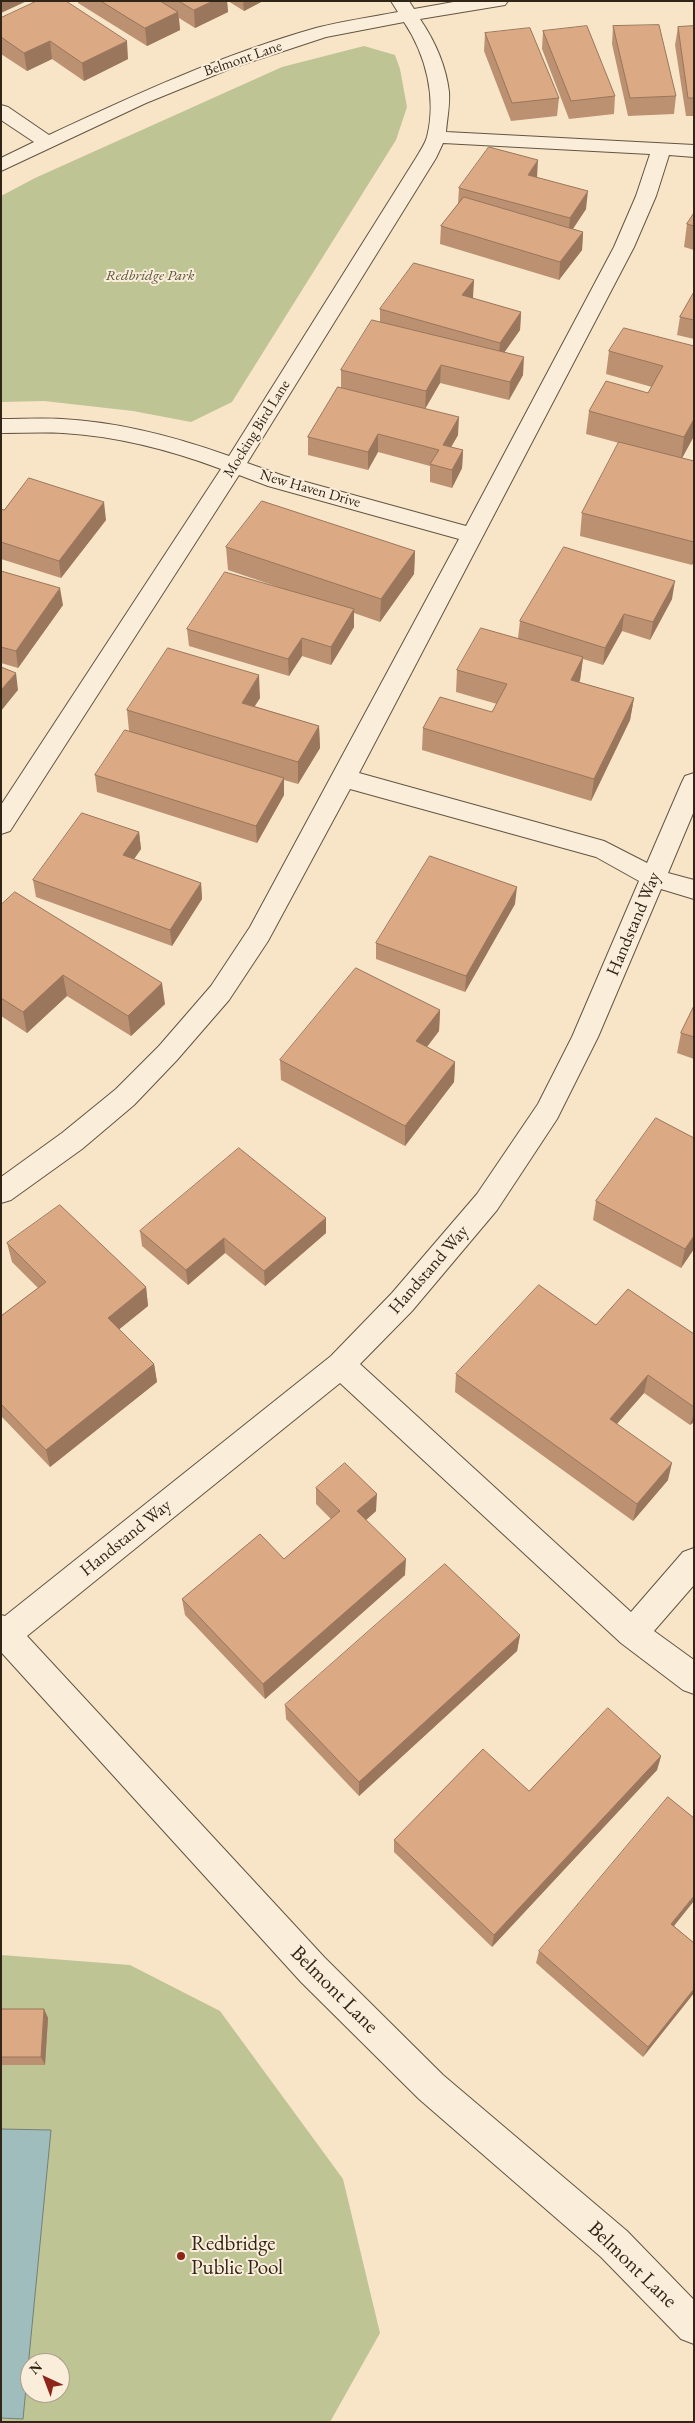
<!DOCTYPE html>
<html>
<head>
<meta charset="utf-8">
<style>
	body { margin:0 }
	#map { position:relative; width:695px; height:2423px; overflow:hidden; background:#f8e5c7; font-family:"EB Garamond",serif }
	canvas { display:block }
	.frame { position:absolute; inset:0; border:2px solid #302516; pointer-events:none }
	.north { position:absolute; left:20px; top:2353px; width:50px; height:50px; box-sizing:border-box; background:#faeedb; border:1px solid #a99e8c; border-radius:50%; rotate:317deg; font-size:14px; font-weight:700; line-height:20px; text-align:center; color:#302516 }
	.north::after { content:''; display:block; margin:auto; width:18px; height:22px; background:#8f2418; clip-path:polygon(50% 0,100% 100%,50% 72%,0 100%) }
</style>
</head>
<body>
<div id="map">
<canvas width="695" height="2423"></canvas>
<div class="frame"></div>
<div class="north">N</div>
</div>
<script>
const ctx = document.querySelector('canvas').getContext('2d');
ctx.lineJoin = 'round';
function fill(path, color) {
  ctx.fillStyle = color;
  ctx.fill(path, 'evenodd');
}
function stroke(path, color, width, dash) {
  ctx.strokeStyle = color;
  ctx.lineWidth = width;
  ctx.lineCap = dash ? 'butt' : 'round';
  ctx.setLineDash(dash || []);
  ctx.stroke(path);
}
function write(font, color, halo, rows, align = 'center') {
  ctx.font = font + ' "EB Garamond",serif';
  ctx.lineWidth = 4;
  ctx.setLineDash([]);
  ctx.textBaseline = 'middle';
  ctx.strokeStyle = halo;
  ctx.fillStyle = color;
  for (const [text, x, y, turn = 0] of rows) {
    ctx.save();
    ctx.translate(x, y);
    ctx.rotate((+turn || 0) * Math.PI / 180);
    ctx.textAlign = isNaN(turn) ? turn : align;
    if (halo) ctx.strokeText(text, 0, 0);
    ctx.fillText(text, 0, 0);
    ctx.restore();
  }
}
fill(new Path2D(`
	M364,46L395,55L400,69L407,107L396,140L232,402L191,422L133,411L44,401L1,402V196L35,178L282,67Z
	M1,1955L130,1965L220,2011L343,2179L380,2333L330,2422H1ZM30,2363H60V2393H30Z`), '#bfc494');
const water = new Path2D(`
	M1,2129L51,2130L23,2419L1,2418Z`);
fill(water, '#a0bdbd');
stroke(water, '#73807a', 1);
const minor = new Path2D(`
	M391,1H409L414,9L459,1H508L505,5L499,6L420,19C435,41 446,66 449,92C450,105 447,119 446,132L694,145V157L669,155L656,196L634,247L359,773L604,841L647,863L682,782L685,776L694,773V811L668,873L694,880V899L661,889L598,1037L557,1119L497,1210L412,1311L360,1364L631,1612L683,1552L694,1548V1585L654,1631L694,1660V1694L683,1690L621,1643L340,1383L27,1636L325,1958L443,2075L627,2231L694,2300V2344L681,2339L601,2257L419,2099L301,1982L1,1652V1615L5,1616L331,1356L392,1293L477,1194L538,1104L572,1037L639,881L596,857L350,789L268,941L229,1000L177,1060L134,1105L82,1149L11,1200L1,1203V1177L62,1133L116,1089L159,1046L211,986L250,927L459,539L268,486L239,475L10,831L1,834V805L221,469C170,450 117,436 63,433C43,432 22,433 1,433V419C22,419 42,418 62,419C119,422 176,437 229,456L416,158C420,151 425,144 427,137C437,98 426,55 404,22L326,37L232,68L146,103L1,171V158L34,142L1,120V105L8,107L49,135C136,94 224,54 316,28C343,21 371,17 398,12ZM443,143L650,154L636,196L614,247L466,526L284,476L247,463L436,158Z`);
stroke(minor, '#625542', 2);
fill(minor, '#faeedb');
fill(new Path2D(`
	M78,1H227L228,12L195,28L179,18L180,30L147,46L78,3Z
	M228,1H263L244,11Z
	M1,18L128,59L84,81L52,59L27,71L1,54Z
	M613,26L676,96L674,114L628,116L612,44Z
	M694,26V116H686L675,45L678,27Z
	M543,31L615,96L614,114L569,119L542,49Z
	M485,33L559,98L557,116L511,121L484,51Z
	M537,177L586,209L573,229L583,232L582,250L559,280L440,244L441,226L458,204L459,188Z
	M694,213V250L684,247L687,224Z
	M474,280L472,298L521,312L520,330L504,353L523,375L509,400L440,383L425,409L341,388V370L380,322V309Z
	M694,292V339L677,335L680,317Z
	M694,346V436L682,458L694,461V561L692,565L580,536L582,513L619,443L586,434L589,411L648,393L652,387L606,374L609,351Z
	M338,387L458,435L451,447L463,450L462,468L452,488L430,482V466L378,452L368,470L308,455V437Z
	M1,509L4,510L106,520L61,578L1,559Z
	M226,547L415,551L414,574L380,622L354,613V627L331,665L302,656L289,676L189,646L187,629L284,589L228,570Z
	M1,571L63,605L18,668L1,663Z
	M672,599L650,640L622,631L603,665L583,659L580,680L579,682L634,698L630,720L591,801L422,750L423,728L492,712L497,704L456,692L457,670L518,638L520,621Z
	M260,698L254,706L319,726L320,748L298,784L284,780V795L257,843L97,792L95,775L129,731L127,710Z
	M139,832L141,849L134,859L201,883L202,899L172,946L36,897L33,880Z
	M515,904L465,992L376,959V943Z
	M1,905L165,1004L131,1036L67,996L27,1033L1,1016Z
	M694,1006V1059L677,1053L681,1033Z
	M440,1010L439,1031L427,1047L455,1062L454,1082L405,1146L281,1080L280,1060Z
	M694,1138V1249L681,1268L593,1220L596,1201Z
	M326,1218V1233L265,1286L225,1253L188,1285L142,1246L140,1231Z
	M7,1243L146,1287L148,1306L119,1329L154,1364L157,1382L50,1467L1,1416V1316L38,1288L12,1262Z
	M596,1325L694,1334V1422L690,1425L644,1393L617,1424L668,1480L633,1521L455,1392L456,1374Z
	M316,1488L376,1511L366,1520L405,1575L265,1699L185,1615L182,1599L284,1559L331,1519L316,1504Z
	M520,1635L517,1651L359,1796L286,1719L285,1705Z
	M661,1756L657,1770L492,1947L394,1852V1840L529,1791Z
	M674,1926L694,1943V1993L643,2057L536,1963L539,1951Z
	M1,2009H44L48,2018L45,2065H1Z`), '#bc9171');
fill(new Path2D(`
	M1,1H27L1,13Z
	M213,1H227L228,12L195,28L194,10Z
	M243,1H263L244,11Z
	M178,12L180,30L147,46L145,28Z
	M50,41L52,59L27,71L24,53Z
	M127,41L128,59L84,81L82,63Z
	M538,160L537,178L528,175Z
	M588,191L586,209L568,236L570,218Z
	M583,232L582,250L559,280L560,262Z
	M474,280L473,298L461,314L462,295Z
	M521,312L520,330L498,361L500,343Z
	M524,357L523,375L509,400L510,382Z
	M441,365L440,383L425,409L426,391Z
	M459,417L458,435L442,463L443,445Z
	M694,419V436L681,460L684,437Z
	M378,434V452L368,470V452Z
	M463,450L462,468L452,488V470Z
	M104,502L106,520L61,578L59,561Z
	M415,551L414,574L380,622L381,599Z
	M694,553V561L692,565Z
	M675,581L672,599L650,640L653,622Z
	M60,588L63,605L18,668L16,651Z
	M354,609V627L331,665V647Z
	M624,614L622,631L603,665L605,648Z
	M302,638V656L289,676L288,659Z
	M583,657L580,680L569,702L571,680Z
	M16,673L18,690L1,711V690Z
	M259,675L260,698L243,725L242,703Z
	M634,698L630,720L591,801L594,779Z
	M319,726L320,748L298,784V762Z
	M284,778V795L257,843L256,826Z
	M139,832L141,849L125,872L123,855Z
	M201,883L202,899L172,946L170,930Z
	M517,887L515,904L465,992L466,976Z
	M63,975L67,996L27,1033L23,1012Z
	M162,983L165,1004L131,1036L128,1016Z
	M440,1010L439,1031L415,1062L416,1041Z
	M455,1062L454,1082L405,1146V1126Z
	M326,1218V1233L265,1286L264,1271Z
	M694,1236V1249L681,1268L685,1249Z
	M224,1238L225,1253L188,1285L186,1270Z
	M146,1287L148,1306L111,1336L108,1318Z
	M154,1364L157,1382L50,1467L46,1450Z
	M648,1375L644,1393L606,1436L610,1419Z
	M694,1414V1422L690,1425Z
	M672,1463L668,1480L633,1521L637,1504Z
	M377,1494L376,1511L357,1528V1511Z
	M406,1559L405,1575L265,1699L263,1684Z
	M520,1635L517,1651L359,1796V1782Z
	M661,1756L657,1770L492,1947L494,1935Z
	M694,1896V1901L666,1936L671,1924Z
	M694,1989V1993L643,2057L648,2047Z
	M44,2009L48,2018L45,2065L41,2057Z`), '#99765c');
const building = new Path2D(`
	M37,1H66L127,41L82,63L50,41L24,53L1,37V18Z
	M101,1H160L178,12L145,28Z
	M179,1H213L194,10Z
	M659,25L676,96L630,98L613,26Z
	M587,26L615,96L571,101L543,31Z
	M694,26V98H688L678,27Z
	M530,28L559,98L512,103L485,33Z
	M489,147L538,160L528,175L588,191L570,218L459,188Z
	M464,197L583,232L560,262L441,226Z
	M694,213V226L687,224Z
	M414,263L474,280L462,295L521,312L500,343L380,309Z
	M694,292V320L680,317Z
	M372,320L524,357L510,382L441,365L426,391L341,370Z
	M624,328L694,346V419L684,437L589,411L606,381L648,393L663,366L609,351Z
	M338,387L459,417L443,445L463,450L452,470L430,464L439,450L378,434L368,452L308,437Z
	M619,442L694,461V542L582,513Z
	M29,478L104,502L59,561L1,542V509L4,510Z
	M262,501L415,551L381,599L226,547Z
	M564,547L675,581L653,622L624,614L605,648L520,621Z
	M1,571L60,588L16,651L1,647Z
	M225,572L354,609L331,647L302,638L288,659L187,629Z
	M481,628L583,657L571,680L634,698L594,779L423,728L440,697L492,712L507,684L457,670Z
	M168,648L259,675L242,703L319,726L298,762L127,710Z
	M1,667L16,673L1,690Z
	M125,730L284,778L256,826L95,775Z
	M82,813L139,832L123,855L201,883L170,930L33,880Z
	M430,856L517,887L466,976L376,943Z
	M15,892L162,983L128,1016L63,975L23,1012L1,998V905Z
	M356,968L440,1010L416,1041L455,1062L405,1126L280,1060Z
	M694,1006V1037L681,1033Z
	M656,1118L694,1138V1236L685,1249L596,1201Z
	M239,1148L326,1218L264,1271L224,1238L186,1270L140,1231Z
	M60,1205L146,1287L108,1318L154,1364L46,1450L1,1404V1316L46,1282L7,1243Z
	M539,1285L596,1325L628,1289L694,1334V1407L648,1375L610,1419L672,1463L637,1504L456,1374Z
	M345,1463L377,1494L357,1511L406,1559L263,1684L182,1599L260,1534L284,1559L340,1511L316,1488Z
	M445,1564L520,1635L359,1782L285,1705Z
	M608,1708L661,1756L494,1935L394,1840L483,1749L529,1791Z
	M668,1797L694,1818V1896L671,1924L694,1943V1989L648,2047L539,1951Z
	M1,2009H44L41,2057H1Z`);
fill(building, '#dba983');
stroke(building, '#99765c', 1);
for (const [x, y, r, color] of [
	[181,2256,5,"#8f2418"]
]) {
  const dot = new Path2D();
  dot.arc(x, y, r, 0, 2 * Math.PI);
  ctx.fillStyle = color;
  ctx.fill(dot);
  stroke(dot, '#faeedb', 2);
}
write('15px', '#302516', '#faeedb', [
	["Belmont Lane",243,59,-19],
	["Mocking Bird Lane",257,429,-58],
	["New Haven Drive",310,489,16]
]);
write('italic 15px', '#5b553c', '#faeedb', [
	["Redbridge Park",150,276]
]);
write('18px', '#302516', '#faeedb', [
	["Handstand Way",634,924,-67],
	["Handstand Way",429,1270,-49],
	["Handstand Way",126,1538,-39]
]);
write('21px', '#302516', '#faeedb', [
	["Belmont Lane",334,1990,45],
	["Belmont Lane",632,2265,44]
]);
write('21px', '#302516', '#faeedb', [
	["Redbridge",191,2244],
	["Public Pool",191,2268]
], 'left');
</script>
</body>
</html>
